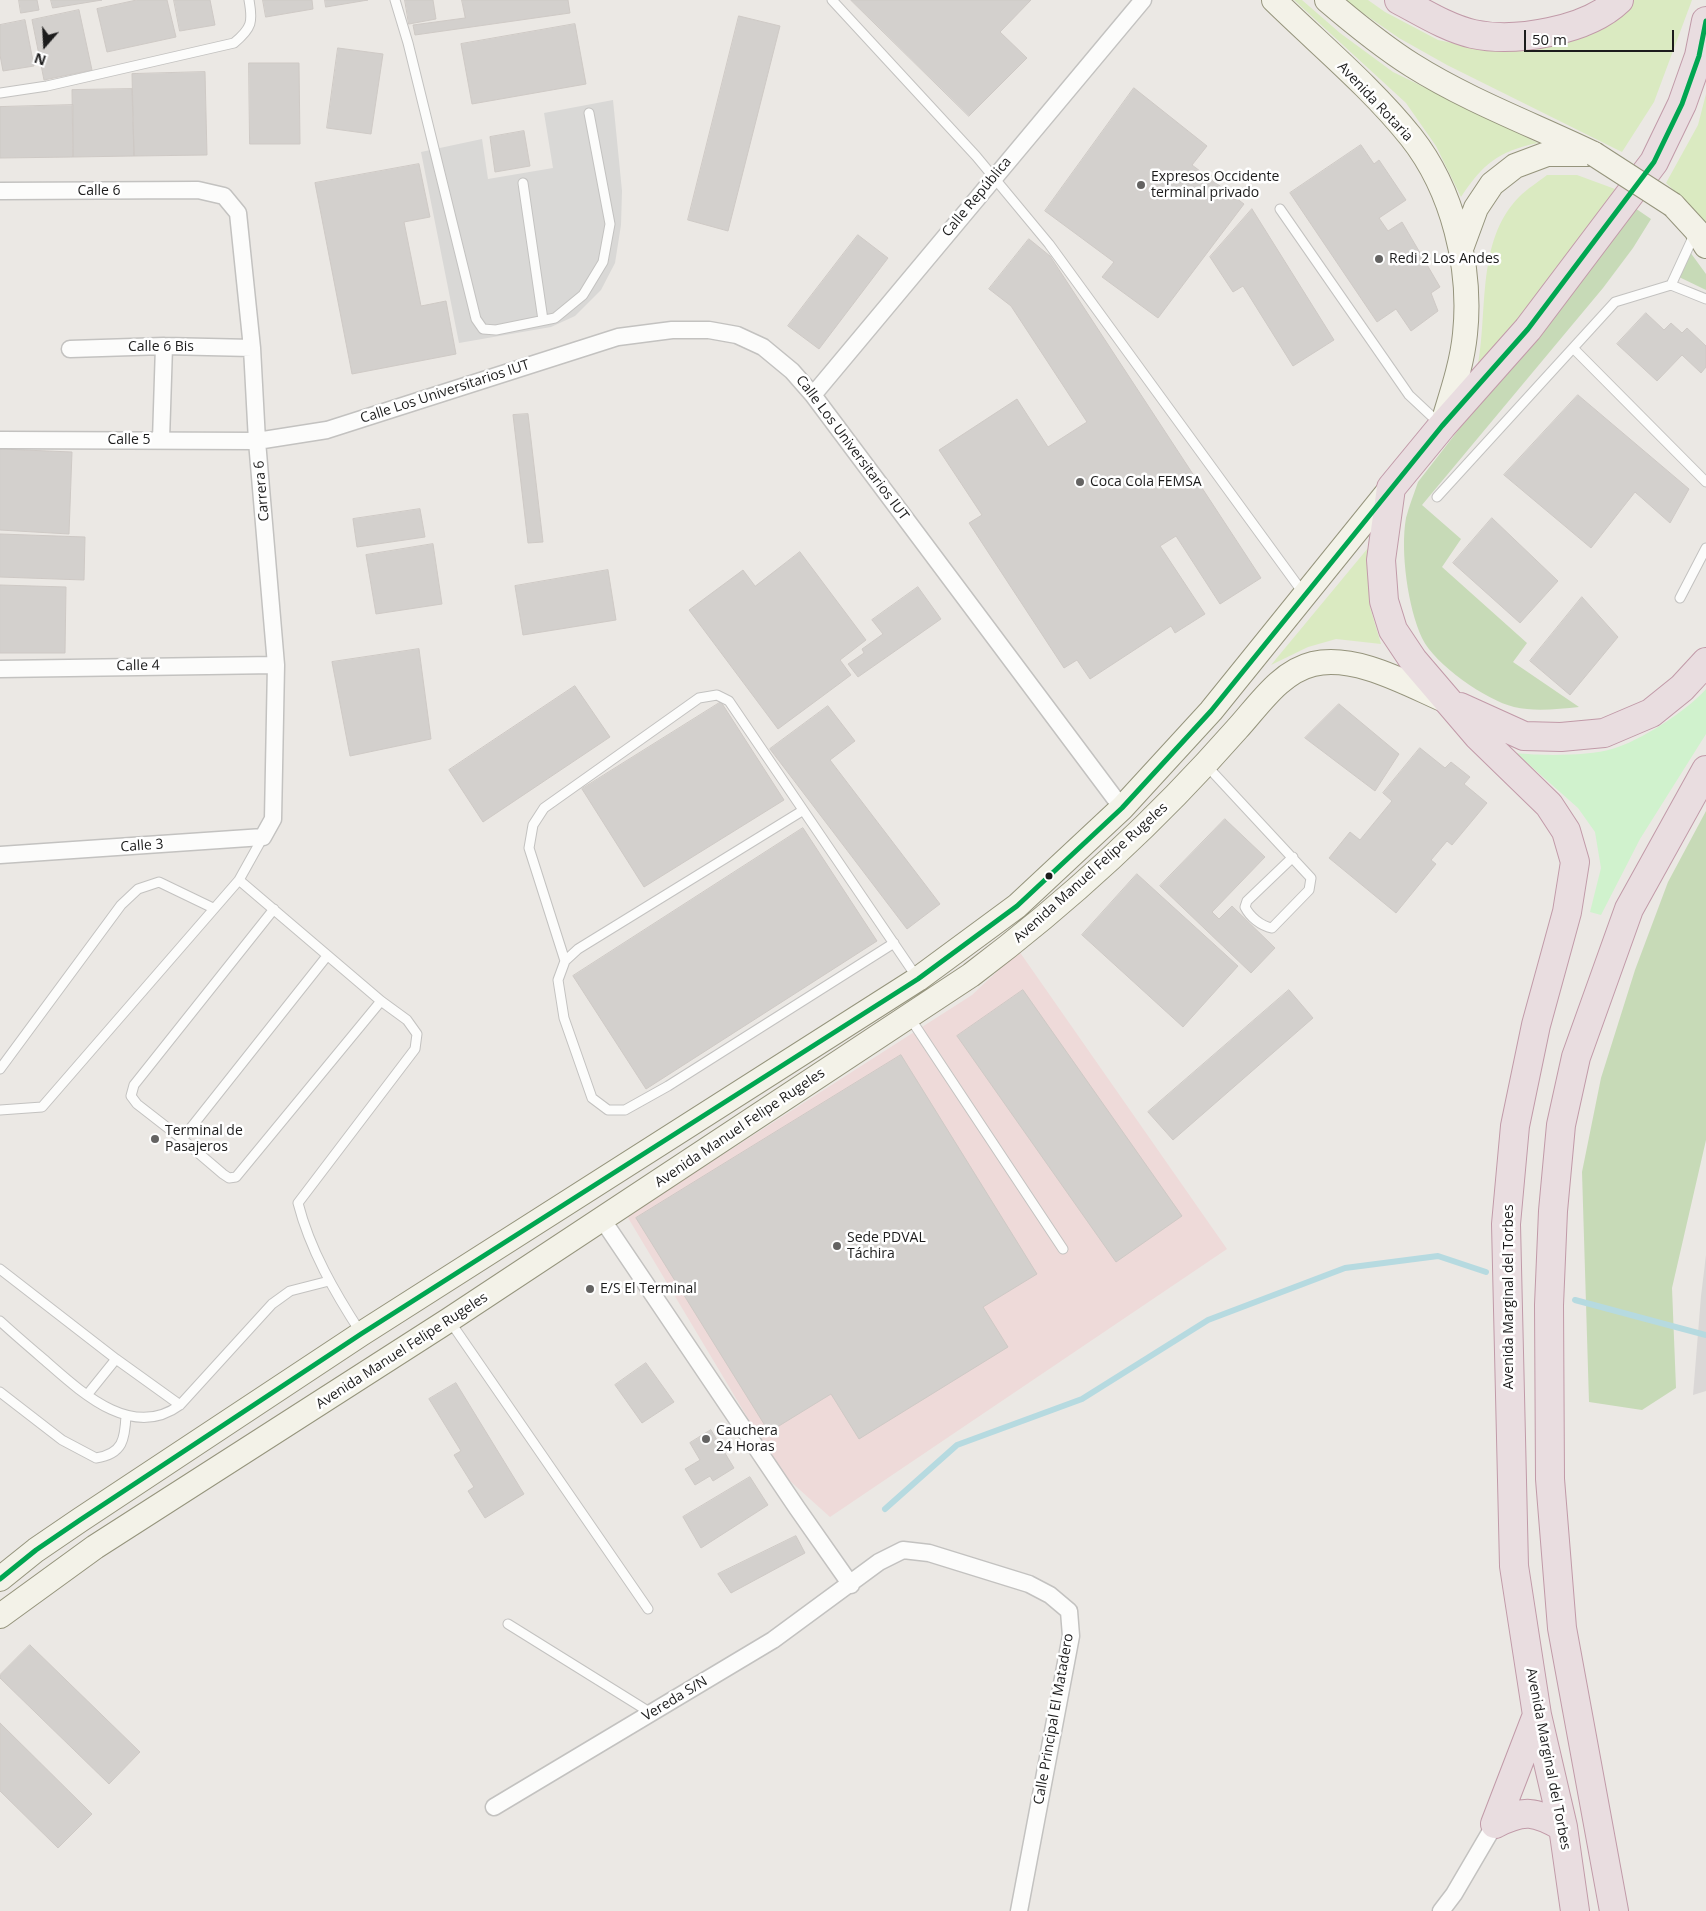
<!DOCTYPE html>
<html>
<head>
<meta charset="utf-8">
<style>
	body { margin:0 }
	#map { position:relative; width:1706px; height:1911px; overflow:hidden; background:#ebe8e4; font-family:"Open Sans",sans-serif }
	canvas { display:block }
	.north { position:absolute; left:20px; top:20px; width:50px; height:50px; -webkit-text-stroke:4px #fff; paint-order:stroke; rotate:199deg; font-size:14px; font-weight:700; line-height:20px; text-align:center; color:#1c1c1c }
	.north::after { content:''; display:block; margin:auto; width:18px; height:22px; background:#1c1c1c; clip-path:polygon(50% 0,100% 100%,50% 72%,0 100%) }
	.scale { position:absolute; left:1524px; top:30px; width:150px; height:22px; box-sizing:border-box; border:2px solid #1c1c1c; border-top:0; padding-left:6px; font-size:15px; line-height:18px; white-space:nowrap; color:#1c1c1c; -webkit-text-stroke:4px #fff; paint-order:stroke }
</style>
</head>
<body>
<div id="map">
<canvas width="1706" height="1911"></canvas>
<div class="north">N</div>
<div class="scale">50 m</div>
</div>
<script>
const ctx = document.querySelector('canvas').getContext('2d');
ctx.lineJoin = 'round';
function fill(path, color) {
  ctx.fillStyle = color;
  ctx.fill(path, 'evenodd');
}
function stroke(path, color, width, dash) {
  ctx.strokeStyle = color;
  ctx.lineWidth = width;
  ctx.lineCap = dash ? 'butt' : 'round';
  ctx.setLineDash(dash || []);
  ctx.stroke(path);
}
function write(font, color, halo, rows, align = 'center') {
  ctx.font = font + ' "Open Sans",sans-serif';
  ctx.lineWidth = 5;
  ctx.setLineDash([]);
  ctx.textBaseline = 'middle';
  ctx.strokeStyle = halo;
  ctx.fillStyle = color;
  for (const [text, x, y, turn = 0] of rows) {
    ctx.save();
    ctx.translate(x, y);
    ctx.rotate((+turn || 0) * Math.PI / 180);
    ctx.textAlign = isNaN(turn) ? turn : align;
    if (halo) ctx.strokeText(text, 0, 0);
    ctx.fillText(text, 0, 0);
    ctx.restore();
  }
}
fill(new Path2D(`
	M1706,1255V1391L1693,1395L1701,1296Z`), '#dad7d6');
fill(new Path2D(`
	M1019,951L1227,1249L830,1517L780,1472L627,1216L972,995Z`), '#eedad9');
fill(new Path2D(`
	M613,100L622,191L621,225L615,263L601,290L575,316L551,327L459,343L421,152L482,139L488,179L553,168L544,113Z`), '#d9d8d6');
fill(new Path2D(`
	M1294,0H1302L1340,33L1393,72L1538,143C1498,151 1483,164 1461,197L1436,146L1406,103Z
	M1344,0H1368L1385,12L1438,40L1486,50L1528,47L1626,7L1634,0H1692L1654,102L1622,152L1447,65L1399,38Z
	M1706,94V224L1695,210L1666,183L1698,125Z
	M1547,175H1577L1615,189L1560,270L1477,370C1489,313 1475,242 1519,197C1527,189 1538,182 1547,175Z
	M1368,548L1370,607L1381,644L1336,639L1308,647L1271,665Z`), '#daeac1');
fill(new Path2D(`
	M1632,206L1651,219L1633,248L1603,288L1422,505L1461,539L1442,567L1527,643L1513,662L1579,707C1558,709 1535,712 1514,707C1486,700 1435,665 1422,638C1408,608 1400,551 1406,518C1409,506 1414,494 1418,482Z
	M1690,252L1706,274V290L1679,277Z
	M1706,811V1140L1672,1288L1676,1388L1642,1410L1589,1402L1582,1172L1601,1078L1635,970L1668,882Z`), '#c7dab7');
fill(new Path2D(`
	M1706,689V734L1640,839L1601,915L1590,912L1601,868L1595,832L1578,808L1516,753C1541,756 1589,756 1612,749C1640,741 1687,711 1706,689Z`), '#d0f2cd');
stroke(new Path2D(`
	M1575,1300L1706,1335
	M885,1509L957,1445L1082,1399L1208,1320L1345,1268L1438,1256L1486,1272`), '#b6dae0', 6);
const building = new Path2D(`
	M19,0H37L39,10L21,13Z
	M51,0H102L53,8Z
	M137,0H167L176,37L107,52L97,9Z
	M174,0H210L215,25L180,31Z
	M263,0H312L313,9L266,17Z
	M325,0H368L326,7Z
	M405,0H433L436,19L409,24Z
	M462,0H568L570,13L415,35L413,25L465,18Z
	M851,0H1031L1000,32L1027,58L969,116Z
	M79,10L92,70L44,80L32,20Z
	M739,16L780,26L728,231L688,220Z
	M25,20L34,66L3,71L0,55V25Z
	M575,24L586,84L472,104L461,44Z
	M338,48L383,54L371,134L327,128Z
	M249,63H299L300,144H250Z
	M205,72L207,155L134,156L132,74Z
	M1134,88L1207,146L1192,165L1244,204L1158,318L1102,277L1114,262L1045,211Z
	M132,89L134,156L73,157L72,90Z
	M73,105V157L0,158V107Z
	M524,131L530,166L495,172L490,137Z
	M1361,145L1374,164L1379,160L1406,200L1379,218L1388,231L1402,222L1440,287L1431,293L1438,311L1411,331L1396,309L1377,322L1290,193Z
	M419,164L430,217L404,222L421,306L446,301L456,354L352,374L315,183Z
	M1252,209L1334,340L1293,366L1243,286L1233,292L1210,257Z
	M858,235L888,258L819,349L788,326Z
	M1029,239L1050,256L1261,578L1220,604L1176,536L1160,546L1205,614L1175,633L1171,626L1090,679L1077,660L1064,668L969,523L982,515L939,450L1017,399L1048,447L1087,422L1011,306L989,289Z
	M1646,313L1664,330L1671,323L1682,333L1687,328L1706,346V367L1701,373L1682,355L1657,381L1617,344Z
	M1578,395L1689,489L1670,523L1635,492L1591,548L1504,475Z
	M528,414L543,542L528,543L513,415Z
	M0,449L72,452L69,534L0,530Z
	M420,509L425,537L357,547L353,519Z
	M1492,518L1558,581L1520,623L1453,563Z
	M0,534L85,537L84,580L0,577Z
	M433,544L442,604L376,614L366,555Z
	M800,552L866,640L840,660L851,675L778,729L689,610L743,570L755,586Z
	M608,570L616,620L523,635L515,586Z
	M0,585L66,587L65,653H0Z
	M918,587L941,619L858,677L848,664L864,653L862,649L883,634L872,620Z
	M1582,597L1618,637L1570,695L1530,661Z
	M419,649L431,739L350,756L332,662Z
	M575,686L610,737L483,822L449,770Z
	M721,702L784,800L644,887L582,789Z
	M1339,704L1399,754L1375,791L1305,738Z
	M828,706L855,741L830,760L940,904L907,929L770,749Z
	M1420,748L1445,768L1451,762L1470,777L1464,784L1487,803L1452,845L1447,841L1431,860L1436,864L1396,913L1329,858L1350,832L1360,840L1392,801L1383,793Z
	M1225,819L1265,857L1212,912L1219,919L1232,906L1275,948L1251,973L1160,886Z
	M803,828L877,941L646,1089L573,976Z
	M1137,874L1238,966L1183,1027L1082,935Z
	M1023,990L1182,1216L1116,1262L957,1036Z
	M1289,990L1313,1018L1173,1140L1148,1112Z
	M901,1055L1037,1274L983,1307L1008,1347L859,1439L831,1394L769,1432L636,1218Z
	M646,1363L674,1402L642,1423L615,1385Z
	M456,1383L524,1494L485,1518L468,1491L474,1487L454,1455L461,1451L429,1399Z
	M711,1430L734,1468L713,1481L710,1476L695,1485L685,1469L700,1460L690,1443Z
	M750,1477L768,1505L701,1548L683,1517Z
	M796,1536L805,1553L731,1593L718,1574Z
	M30,1645L140,1752L109,1784L0,1678V1675Z
	M0,1723L92,1814L58,1848L0,1791Z`);
fill(building, '#d3d0cd');
stroke(building, '#cec9c5', 1);
const lane = new Path2D(`
	M395,0L408,43L476,319L483,329L496,330L555,318L583,295L603,262L610,224L589,113
	M832,0L976,156L1049,244L1304,594
	M0,93L47,86L234,43C252,28 253,22 249,0
	M523,183L543,320
	M1280,209L1409,395L1441,425
	M1671,285L1695,233
	M1573,348L1706,482
	M1437,497L1615,302L1671,285L1706,299
	M1680,598L1706,548
	M1206,765L1311,878L1309,890L1272,928C1261,926 1250,917 1245,907L1247,901L1293,857
	M802,811L578,949L565,961L558,980L564,1018L592,1098L608,1110H625L668,1086L894,943
	M239,880L381,1001L407,1020L417,1034L415,1049L298,1203C310,1250 335,1293 361,1333
	M274,909L134,1085L131,1096L137,1104L182,1139L327,956
	M565,961L529,848L533,825L544,808L699,698L717,695L729,701L918,979
	M910,1018L1063,1249
	M0,1069L121,905L138,889L159,882L213,908
	M0,1110L42,1107L239,880L263,837
	M182,1139L223,1174L229,1178L236,1177L381,1001
	M0,1269L116,1359L180,1405
	M449,1320L648,1609
	M0,1321C13,1333 27,1345 41,1357C77,1388 130,1442 180,1405L272,1304L290,1291L329,1281
	M0,1392L62,1440L96,1458C123,1454 125,1439 126,1415
	M87,1395L116,1359
	M508,1624L651,1713`);
const street = new Path2D(`
	M0,191L198,190L224,196L238,213L252,348L257,441L276,665L273,819L263,837L0,855
	M70,349L164,346L252,348
	M813,395L1143,0
	M0,440L257,441L327,430L618,337L672,330H709L737,335L763,347L792,371L813,395L1122,808
	M161,440L164,346
	M0,669L276,665
	M602,1219L797,1508L851,1585
	M494,1807L773,1640L879,1562L903,1550L929,1553L1029,1584L1050,1595L1069,1611L1071,1636L1019,1911
	M1441,1911L1454,1894L1495,1824`);
const secondary = new Path2D(`
	M1274,0C1320,45 1371,87 1411,137C1453,190 1472,268 1465,334C1462,365 1451,396 1442,426
	M1327,0C1354,23 1382,46 1412,65C1469,101 1534,125 1594,154
	M1673,205L1696,230L1706,246
	M1462,246L1476,208L1492,184L1515,166L1547,154H1588
	M0,1579L36,1550L80,1520L361,1334L918,979L1017,906L1122,808L1211,711L1391,488
	M0,1616L95,1547L449,1320L971,975C1068,902 1157,820 1237,729C1259,705 1280,672 1313,664C1357,654 1409,685 1449,702`);
const highway = new Path2D(`
	M1399,0C1422,12 1447,28 1473,34C1515,43 1587,31 1619,0
	M1460,707L1524,736L1561,737L1604,733L1651,713L1682,688L1706,662
	M1495,1824L1537,1715
	M1495,1824C1524,1809 1535,1811 1563,1827
	M1575,1911L1563,1827L1537,1715L1514,1566L1506,1224L1515,1126L1536,1025L1567,912L1575,862L1566,831L1549,805L1478,736L1413,660L1393,630L1384,601L1381,560L1391,488L1442,426L1528,329L1654,162L1682,104L1699,56L1706,21
	M1614,1911L1562,1628L1550,1479L1549,1305L1553,1211L1561,1125L1576,1057L1629,909L1706,770`);
stroke(lane, '#c3c2c0', 11);
stroke(street, '#c3c2c0', 19);
stroke(secondary, '#95947c', 26);
stroke(highway, '#c19aa8', 30);
stroke(lane, '#fcfcfb', 9);
stroke(street, '#fcfcfb', 16);
stroke(secondary, '#f3f2e8', 24);
stroke(highway, '#e9dde0', 28);
const secondaryBridge = new Path2D(`
	M1594,154L1673,205`);
stroke(secondaryBridge, '#95947c', 26, []);
stroke(secondaryBridge, '#f3f2e8', 24);
stroke(new Path2D(`
	M0,1579L36,1550L80,1520L361,1334L918,979L1017,906L1122,808L1211,711L1442,426L1528,329L1654,162L1682,104L1699,56L1706,21`), '#00a651', 5);
for (const [x, y, r, color] of [
	[1141,185,5,"#646362"],
	[1379,259,5,"#646362"],
	[1080,482,5,"#646362"],
	[1049,876,4.5,"#1c1c1c"],
	[155,1139,5,"#646362"],
	[837,1246,5,"#646362"],
	[590,1289,5,"#646362"],
	[706,1439,5,"#646362"]
]) {
  const dot = new Path2D();
  dot.arc(x, y, r, 0, 2 * Math.PI);
  ctx.fillStyle = color;
  ctx.fill(dot);
  stroke(dot, '#fff', 2);
}
write('14px', '#1c1c1c', '#fff', [
	["Avenida Rotaria",1375,102,47],
	["Calle 6",99,191],
	["Calle República",977,197,-50],
	["Calle 6 Bis",161,347],
	["Calle Los Universitarios IUT",445,392,-18],
	["Calle 5",129,440],
	["Calle Los Universitarios IUT",852,448,53],
	["Carrera 6",262,491,-95],
	["Calle 4",138,666,-1],
	["Calle 3",142,846,-4],
	["Avenida Manuel Felipe Rugeles",1091,873,-42],
	["Avenida Manuel Felipe Rugeles",740,1128,-34],
	["Avenida Marginal del Torbes",1509,1297,-90],
	["Avenida Manuel Felipe Rugeles",402,1351,-33],
	["Vereda S/N",675,1699,-31],
	["Calle Principal El Matadero",1054,1719,-80],
	["Avenida Marginal del Torbes",1548,1759,79]
]);
write('14px', '#1c1c1c', '#fff', [
	["Expresos Occidente",1151,177],
	["terminal privado",1151,193],
	["Redi 2 Los Andes",1389,259],
	["Coca Cola FEMSA",1090,482],
	["Terminal de",165,1131],
	["Pasajeros",165,1147],
	["Sede PDVAL",847,1238],
	["Táchira",847,1254],
	["E/S El Terminal",600,1289],
	["Cauchera",716,1431],
	["24 Horas",716,1447]
], 'left');
</script>
</body>
</html>
